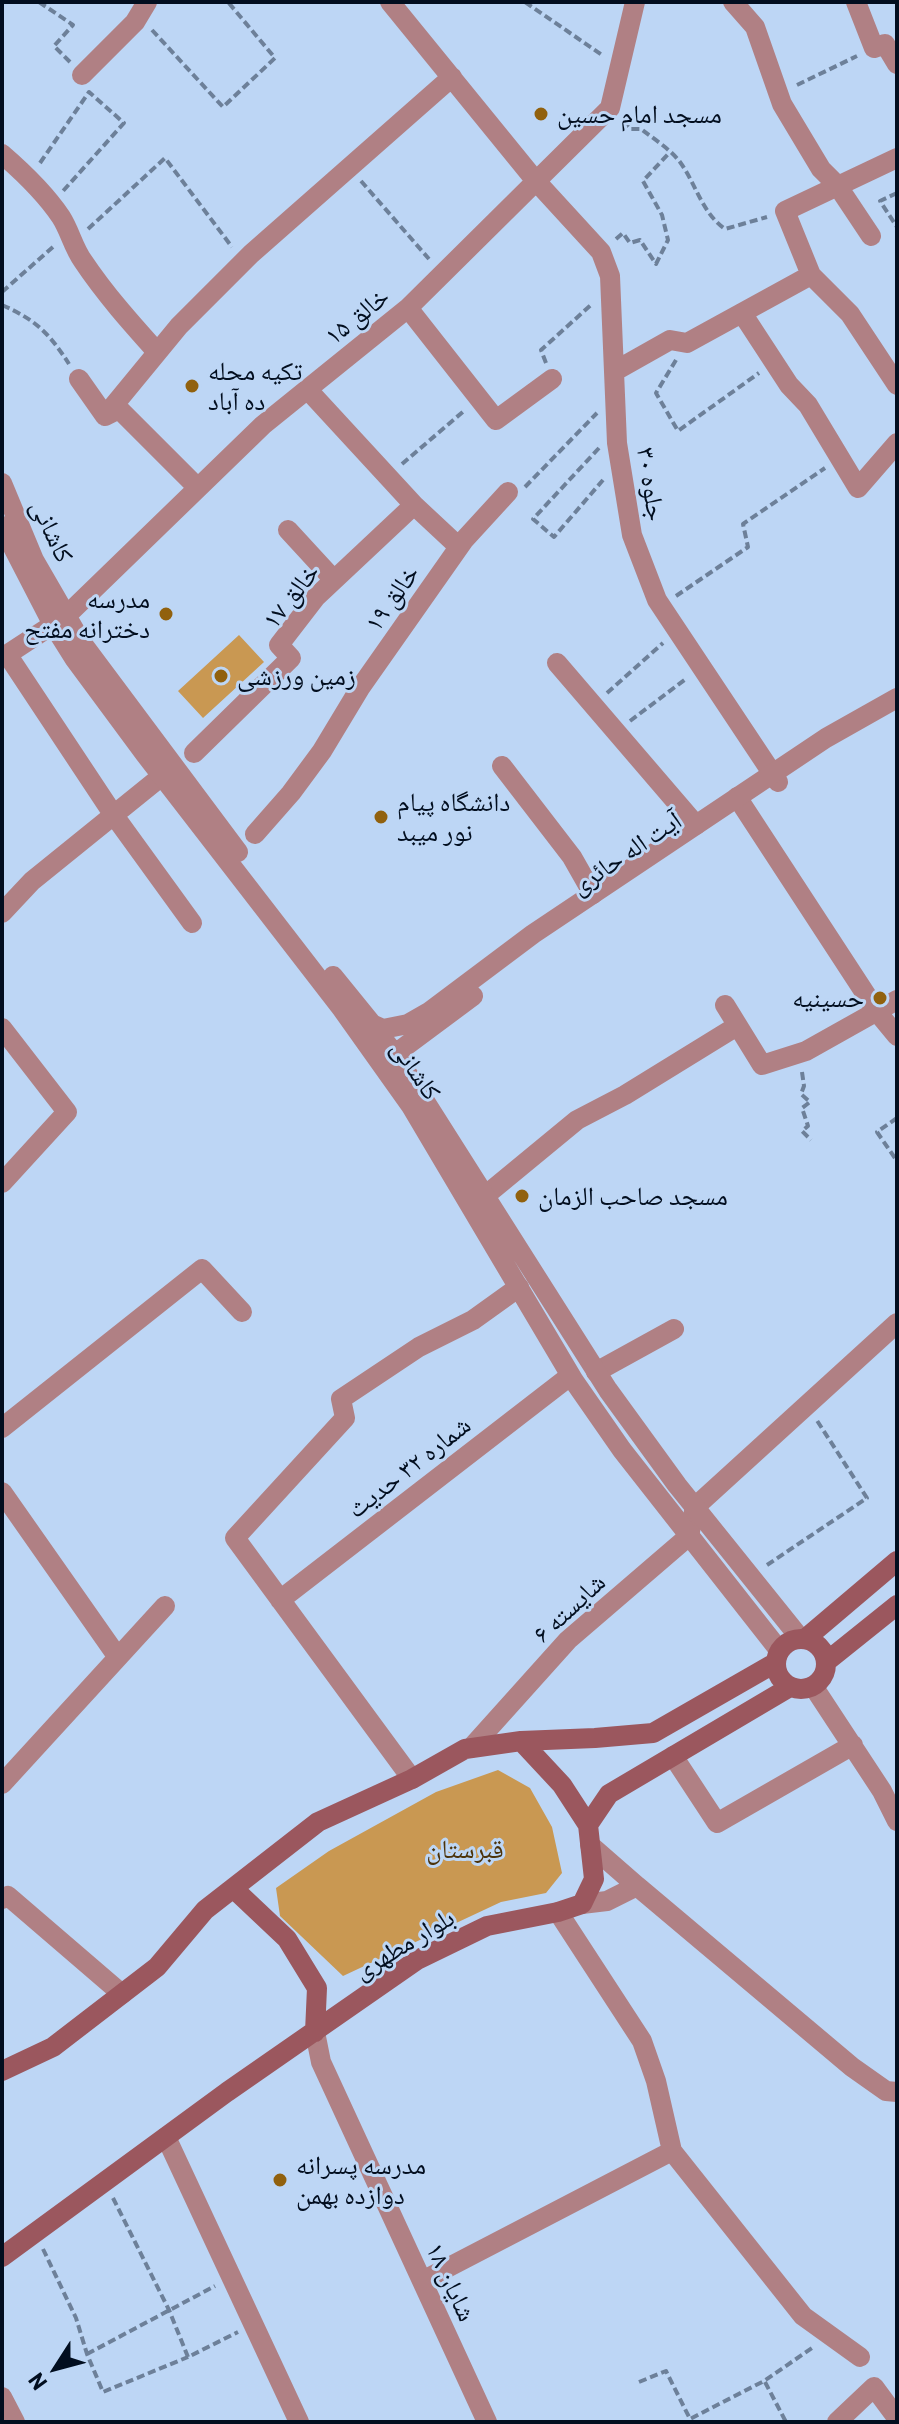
<!DOCTYPE html>
<html>
<head>
<meta charset="utf-8">
<style>
	body { margin:0 }
	#map { position:relative; width:899px; height:2424px; overflow:hidden; background:#bdd6f5; font-family:Barlow,sans-serif }
	canvas { display:block }
	.frame { position:absolute; inset:0; border:4px solid #020e1f; pointer-events:none }
	.north { position:absolute; left:16px; top:2328px; width:80px; height:80px; -webkit-text-stroke:6px #bdd6f5; paint-order:stroke; rotate:234deg; font-size:22px; font-weight:700; line-height:32px; text-align:center; color:#020e1f }
	.north::after { content:''; display:block; margin:auto; width:28px; height:36px; background:#020e1f; clip-path:polygon(50% 0,100% 100%,50% 72%,0 100%) }
</style>
</head>
<body>
<div id="map">
<canvas width="899" height="2424"></canvas>
<div class="frame"></div>
<div class="north">N</div>
</div>
<script>
const ctx = document.querySelector('canvas').getContext('2d');
ctx.lineJoin = 'round';
function fill(path, color) {
  ctx.fillStyle = color;
  ctx.fill(path, 'evenodd');
}
function stroke(path, color, width, dash) {
  ctx.strokeStyle = color;
  ctx.lineWidth = width;
  ctx.lineCap = dash ? 'butt' : 'round';
  ctx.setLineDash(dash || []);
  ctx.stroke(path);
}
function write(font, color, halo, rows, align = 'center') {
  ctx.font = font + ' Barlow,"Noto Naskh Arabic",sans-serif';
  ctx.lineWidth = 6;
  ctx.setLineDash([]);
  ctx.textBaseline = 'middle';
  ctx.strokeStyle = halo;
  ctx.fillStyle = color;
  for (const [text, x, y, turn = 0] of rows) {
    ctx.save();
    ctx.translate(x, y);
    ctx.rotate((+turn || 0) * Math.PI / 180);
    ctx.textAlign = isNaN(turn) ? turn : align;
    if (halo) ctx.strokeText(text, 0, 0);
    ctx.fillText(text, 0, 0);
    ctx.restore();
  }
}
fill(new Path2D(`
	M239,635L264,662L203,718L178,691Z
	M498,1770L530,1788L552,1827L562,1873L546,1893L501,1902L343,1976L280,1916L276,1888L329,1851L436,1792Z`), '#c99852');
stroke(new Path2D(`
	M39,2L73,25L54,46L70,62
	M525,2L602,55
	M152,30L223,107L275,58L228,2
	M797,85L857,56
	M623,121L630,129H641C654,139 670,149 680,162C696,184 702,213 725,229L767,217
	M40,163L89,92L124,123L63,191
	M361,181L429,259
	M897,193L880,201L897,227
	M88,229L165,158L232,247
	M616,239L623,233L630,243L640,240L656,264L668,240L662,215L643,181L670,152
	M2,292L54,246
	M2,305C36,320 49,333 69,364
	M676,360L656,393L678,431L759,373
	M546,363L541,350L592,304
	M599,448L533,519L554,537L603,480
	M402,464L465,410
	M525,487L597,413
	M676,596L748,547L743,524L825,468
	M607,693L663,643
	M630,721L687,678
	M802,1072L804,1086L801,1094L810,1102L802,1108L808,1126L802,1131L811,1140
	M897,1118L877,1132L897,1161
	M767,1565L867,1498L816,1419
	M113,2198L169,2310L188,2357L238,2332
	M43,2249L76,2318L87,2354L103,2392L188,2357
	M87,2354L215,2286
	M639,2382L666,2371L690,2419L764,2381L815,2346
	M765,2382L786,2422`), '#6d8099', 4, [8, 4]);
stroke(new Path2D(`
	M390,2L535,180L601,252L610,276L617,443L632,535L657,600L778,782
	M733,2L755,27L782,104L821,169L837,185L871,236
	M856,2L874,48L885,44L897,64
	M82,75L135,22L147,2
	M2,154C24,173 45,193 61,217C70,231 73,247 83,261C105,294 131,323 157,352
	M811,275L785,211L897,158
	M408,308L496,420L552,379
	M742,313L789,385L808,405L858,488L897,443
	M615,371L670,340L687,343L811,275L850,314L897,385
	M79,379L105,416L119,409L198,488
	M308,390L414,505L459,547
	M105,416L179,326L251,254L452,77
	M288,530L334,580
	M7,654L113,814L192,923
	M2,658L66,616L263,425L408,308L610,108L635,2
	M557,663L696,825
	M194,753L291,658L279,645L316,597L414,505
	M502,766L572,857L593,894
	M737,797L878,1013L897,1036
	M255,834L291,793L322,751L360,688L464,540L508,492
	M2,913L32,881L173,767
	M725,1005L762,1065L806,1051L897,1000
	M2,1028L67,1112L2,1183
	M486,1195L577,1120L625,1095L737,1026
	M596,1372L674,1329
	M2,1428L202,1269L242,1312
	M2,1492L117,1656
	M280,1600L570,1376
	M813,1686L882,1791L897,1821
	M471,1748L568,1640L689,1536L695,1507L897,1323
	M673,1756L717,1823L853,1745
	M412,1779L235,1538L345,1418L341,1399L419,1347L473,1320L519,1287
	M2,1784L165,1606
	M637,1886L852,2067L886,2091L897,2092
	M2,1899L8,1896L122,1994
	M582,1904L607,1901L637,1886L590,1845
	M558,1912L642,2041L656,2081L672,2151L803,2316L860,2357
	M315,2032L321,2062L487,2422
	M166,2137L299,2422
	M422,2281L672,2151
	M2,2397L15,2422
	M837,2422L874,2387L897,2418`), '#b08084', 20);
stroke(new Path2D(`
	M2,483L34,560L82,643L238,852
	M2,526L52,623L74,658L145,754L342,1009L411,1106L574,1381L622,1450L779,1650
	M333,976L372,1024L383,1029L408,1024L429,1012L533,934L826,738L897,698
	M370,1023L395,1054L608,1390L677,1485L800,1638
	M397,1065L395,1054L473,996`), '#b08084', 20);
stroke(new Path2D(`
	M776 1664a25 25 0 1 1 50 0a25 25 0 1 1-50 0Z
	M805,1639L897,1561
	M826,1662L897,1605
	M521,1741L562,1785L588,1825
	M233,1888L287,1939L317,1988L315,2032
	M2,2071L53,2047L157,1967L205,1910L318,1822L412,1779L465,1749L521,1741L595,1738L653,1733L775,1663
	M2,2257L227,2092L417,1960L487,1926L558,1912L582,1904L594,1879L588,1825L609,1794L790,1687`), '#9b575e', 20);
for (const [x, y, r, color] of [
	[541,114,8,"#91610e"],
	[192,386,8,"#91610e"],
	[166,614,8,"#91610e"],
	[221,676,8,"#91610e"],
	[381,817,8,"#91610e"],
	[880,998,8,"#91610e"],
	[522,1196,8,"#91610e"],
	[280,2180,8,"#91610e"]
]) {
  const dot = new Path2D();
  dot.arc(x, y, r, 0, 2 * Math.PI);
  ctx.fillStyle = color;
  ctx.fill(dot);
  stroke(dot, '#bdd6f5', 3);
}
write('26px', '#020e1f', '#bdd6f5', [
	["مسجد امام حسین",557,114],
	["تکیه محله",208,371],
	["ده آباد",208,401],
	["مدرسه",150,599,"right"],
	["دخترانه مفتح",150,629,"right"],
	["زمین ورزشی",237,676],
	["دانشگاه پیام",397,802],
	["نور میبد",397,832],
	["حسینیه",864,998,"right"],
	["مسجد صاحب الزمان",538,1196],
	["مدرسه پسرانه",296,2165],
	["دوازده بهمن",296,2195]
], 'left');
write('26px', '#020e1f', '#bdd6f5', [
	["خالق ۱۵",357,316,-39],
	["جلوه ۳۰",651,484,81],
	["کاشانی",52,531,65],
	["خالق ۱۷",291,596,-52],
	["خالق ۱۹",392,598,-55],
	["آیت اله حائری",626,853,-34],
	["کاشانی",416,1070,56],
	["شماره ۳۲ حدیث",409,1467,-38],
	["شایسته ۶",569,1608,-43],
	["بلوار مطهری",404,1944,-31],
	["شایان ۱۸",451,2282,65]
]);
write('26px', '#4c330a', '#bdd6f5', [
	["قبرستان",465,1849]
]);
</script>
</body>
</html>
